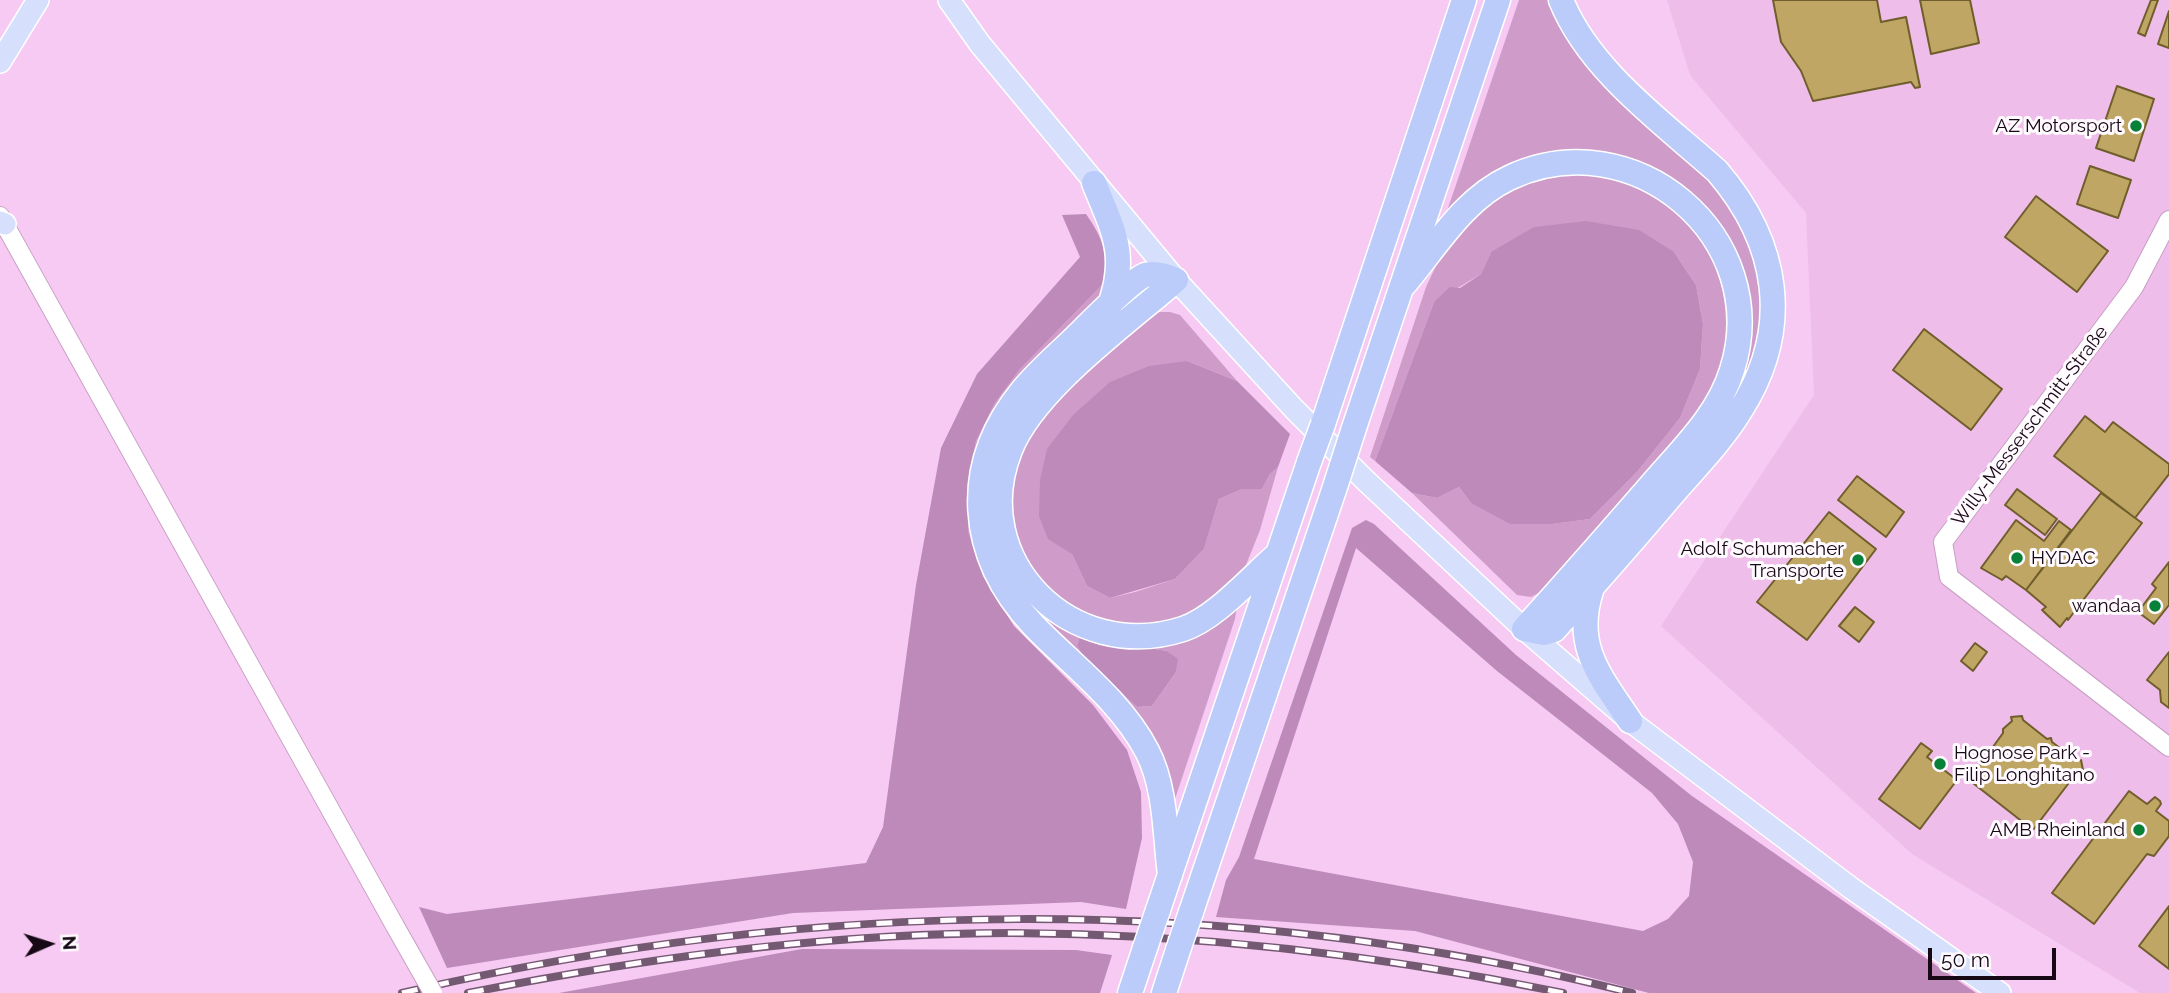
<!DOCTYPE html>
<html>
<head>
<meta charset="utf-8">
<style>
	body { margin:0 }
	#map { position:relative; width:2169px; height:993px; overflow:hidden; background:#f6caf2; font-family:Raleway,sans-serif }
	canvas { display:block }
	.north { position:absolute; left:14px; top:909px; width:70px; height:70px; -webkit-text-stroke:5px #fefafe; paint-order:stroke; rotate:87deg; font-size:19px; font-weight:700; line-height:28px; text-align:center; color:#170816 }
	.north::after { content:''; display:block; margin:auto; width:24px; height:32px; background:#170816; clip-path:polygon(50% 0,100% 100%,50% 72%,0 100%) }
	.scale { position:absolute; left:1928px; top:948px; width:128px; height:32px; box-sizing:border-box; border:4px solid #170816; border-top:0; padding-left:9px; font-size:21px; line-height:24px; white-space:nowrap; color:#170816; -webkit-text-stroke:5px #fefafe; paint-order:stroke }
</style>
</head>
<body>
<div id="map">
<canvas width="2169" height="993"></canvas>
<div class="north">N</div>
<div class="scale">50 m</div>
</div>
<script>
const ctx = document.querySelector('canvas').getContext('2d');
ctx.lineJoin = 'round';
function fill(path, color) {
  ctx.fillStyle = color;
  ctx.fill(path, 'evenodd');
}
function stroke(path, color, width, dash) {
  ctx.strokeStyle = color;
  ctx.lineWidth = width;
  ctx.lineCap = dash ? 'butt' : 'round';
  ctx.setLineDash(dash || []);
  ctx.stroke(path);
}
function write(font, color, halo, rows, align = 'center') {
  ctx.font = font + ' Raleway,sans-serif';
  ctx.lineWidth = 6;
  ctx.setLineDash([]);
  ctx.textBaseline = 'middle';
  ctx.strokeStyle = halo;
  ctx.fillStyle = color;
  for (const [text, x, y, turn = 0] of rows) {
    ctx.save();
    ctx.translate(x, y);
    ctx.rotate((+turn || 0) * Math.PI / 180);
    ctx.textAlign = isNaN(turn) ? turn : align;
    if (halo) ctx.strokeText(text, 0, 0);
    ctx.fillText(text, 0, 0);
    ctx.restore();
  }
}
fill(new Path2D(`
	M1667,0H2169V993H2140L1912,854L1661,626L1814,395L1806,213L1690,75Z`), '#efbdea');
fill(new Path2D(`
	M1519,0H1556L1713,177L1756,244L1768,323L1740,401L1692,455L1746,303L1674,182L1629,159L1558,152L1515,163L1447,211Z
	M1582,173C1594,174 1607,174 1619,177C1651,185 1675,209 1695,232C1732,276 1735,347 1709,398C1694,428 1669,452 1647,477C1614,514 1581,551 1548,588L1531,597L1517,595L1412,493L1437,498L1459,487L1471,503L1552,524L1590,519L1637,472L1680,418L1700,369L1703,324L1696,285L1674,252H1491L1481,274L1434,302L1375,461L1370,457L1426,287L1444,249L1468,220L1498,194L1542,178Z
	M1100,234L1108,249V288L972,525L983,576L968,531V487L976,441L995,403L1020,369L1105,282L1106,257Z
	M1159,312H1170L1180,315L1237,381L1187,361L1072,554L1087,586L1110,598L1135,592L1175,579L1204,549L1219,499L1242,489H1262L1270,474L1278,467L1260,530L1246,565L1231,586L1184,620L1107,628L1046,590L1014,540L1012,473L1038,416L1141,320Z
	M1113,313L1118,319C1085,349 1048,378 1022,414C984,468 984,543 1028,593C1044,613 1066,625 1089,636H1080L1077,646L1085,659L1137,707L1152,706L1176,672L1177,659L1167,651L1121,643C1170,643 1200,633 1238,600L1235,619L1170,814C1163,741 1130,712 1080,664C1027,612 976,559 989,478C993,453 1003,426 1019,406C1046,371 1081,343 1113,313Z`), '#cf9cca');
fill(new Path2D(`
	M1086,214C1104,240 1106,250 1105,282L1020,369L995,403L976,441L968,487V531L983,576L1014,626L1093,705L1127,750L1141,792L1142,838L1126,909L1081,902L793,913L447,968L419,907L447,914L866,863L883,827L916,585L941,448L977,374L1080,257L1062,215Z
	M1586,221L1639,230L1674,252L1696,285L1703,324L1700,369L1680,418L1637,472L1590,519L1552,524H1510L1471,503L1459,487L1437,498L1412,493L1375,461L1434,302L1450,287L1460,288L1481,274L1491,252L1534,227Z
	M1187,361L1237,381L1290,434L1278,467L1270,474L1262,489H1242L1219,499L1204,549L1175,579L1110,598L1087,586L1072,554L1048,539L1039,516L1040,480L1047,449L1073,415L1110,382L1149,366Z
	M1366,520L1374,524L1516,655L1692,796L1976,993H1649L1415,931L1216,917L1226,880L1239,857L1352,528ZM1356,548L1497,671L1652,793L1678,824L1693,862L1689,896L1668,919L1643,931L1254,859Z
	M1080,636L1167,651L1178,659L1176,672L1152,706L1137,707L1085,659L1077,646Z
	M802,949L1076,950L1112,955L1100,993H559Z`), '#be8aba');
const building = new Path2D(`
	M1773,0H1877L1881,22L1906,17L1920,87L1915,88L1911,82L1813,101L1801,71L1781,42Z
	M1920,0H1970L1979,43L1931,54Z
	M2151,0H2158L2145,36L2138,33Z
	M2169,11V48L2158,44Z
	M2117,86L2154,99L2134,161L2096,148Z
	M2090,166L2131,180L2118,218L2077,204Z
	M2036,196L2108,251L2077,292L2005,237Z
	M1924,329L2002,389L1971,430L1893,370Z
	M2085,416L2105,432L2113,422L2169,464V474L2135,518L2054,456Z
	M1857,476L1904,512L1886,537L1838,500Z
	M2017,489L2057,519L2045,535L2005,505Z
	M2101,493L2142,523L2068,620L2067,618L2060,627L2042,610L2046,607L2026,590Z
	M1829,512L1876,549L1807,640L1757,602Z
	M2016,520L2044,541L2059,521L2071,530L2026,590L2006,576L2002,580L1981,568Z
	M2169,562V605L2154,624L2138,612L2156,588L2152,584Z
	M1855,607L1874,622L1859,642L1839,626Z
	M1975,643L1987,652L1973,671L1961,661Z
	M2169,652V708L2161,702L2160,690L2147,680Z
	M2022,716L2023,720L2047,739L2051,738L2052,742L2076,760H2081L2083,770L2078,771L2033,830L1969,780L2003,733V729L2012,721L2011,717Z
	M1921,743L1932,751L1927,757L1957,780L1920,829L1879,799Z
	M2129,791L2147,804L2155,797L2160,801L2161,804L2156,811L2169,821V836L2154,856L2147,854L2094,924L2052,893Z
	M2169,906V969L2139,946Z`);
fill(building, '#bfa664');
stroke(building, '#6f5d2b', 2);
const minor = new Path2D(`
	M0,216L395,926
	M2169,220L2134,287L1943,542L1949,577L2169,747`);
const major = new Path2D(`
	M949,0L980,44L1176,280L1294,409L1365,480L1524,629L1630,721L1851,888L2000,993
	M0,62L38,0
	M0,222L5,224`);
const highway = new Path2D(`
	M1094,183C1113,230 1128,254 1110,305
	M1402,287C1435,249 1462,200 1509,178C1633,119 1774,237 1732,370C1718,417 1678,453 1647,490C1606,537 1566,583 1524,629L1544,633L1554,630C1593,586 1632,542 1670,497C1694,469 1721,442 1740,411C1793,328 1779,243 1717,171C1662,122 1589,70 1561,0
	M1323,424L1464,0
	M1353,431L1498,0
	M1591,591C1573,647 1601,677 1630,721
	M1170,875C1165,835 1166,787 1147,751C1121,701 1072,665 1034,626C968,556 961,466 1022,391C1040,369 1062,351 1082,331C1094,319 1132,280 1145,275C1155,272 1167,276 1176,280C1127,323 1034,389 1010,450C966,561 1072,665 1183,629C1216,618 1251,577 1278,554
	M1158,910L1309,462
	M1191,912L1335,487
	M1130,993L1145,948
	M1164,993L1178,950`);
stroke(minor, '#c89ec4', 20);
stroke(major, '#fff', 24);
stroke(highway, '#fff', 27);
stroke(minor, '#fff', 18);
stroke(major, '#d6e0fc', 21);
stroke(highway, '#bbcbfa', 24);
const rail = new Path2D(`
	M402,993C807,898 1227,891 1632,993
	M468,993C648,957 830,933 1013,933C1198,934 1382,955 1563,993`);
stroke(rail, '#745972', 8);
stroke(rail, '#fefafe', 5, [16]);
const minorBridge = new Path2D(`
	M395,926L433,993`);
const highwayBridge = new Path2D(`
	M1309,462L1323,424
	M1335,487L1353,431
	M1145,948L1158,910
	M1178,950L1191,912`);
stroke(minorBridge, '#c89ec4', 20, []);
stroke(highwayBridge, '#fff', 27, []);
stroke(minorBridge, '#fff', 18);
stroke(highwayBridge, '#bbcbfa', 24);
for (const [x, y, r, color] of [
	[2136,126,7,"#078038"],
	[2017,558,7,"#078038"],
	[1858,560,7,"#078038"],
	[2155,606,7,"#078038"],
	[1940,764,7,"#078038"],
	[2139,830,7,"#078038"]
]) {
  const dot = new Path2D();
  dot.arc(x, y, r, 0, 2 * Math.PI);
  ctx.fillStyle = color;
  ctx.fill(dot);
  stroke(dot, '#fefafe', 2.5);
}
write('19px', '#170816', '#fefafe', [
	["AZ Motorsport",2122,126],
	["Adolf Schumacher",1844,549],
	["Transporte",1844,571],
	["HYDAC",2031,558,"left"],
	["wandaa",2141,606],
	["Hognose Park -",1954,753,"left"],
	["Filip Longhitano",1954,775,"left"],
	["AMB Rheinland",2125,830]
], 'right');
write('19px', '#170816', '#fefafe', [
	["Willy-Messerschmitt-Straße",2030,426,-53]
]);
</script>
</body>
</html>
